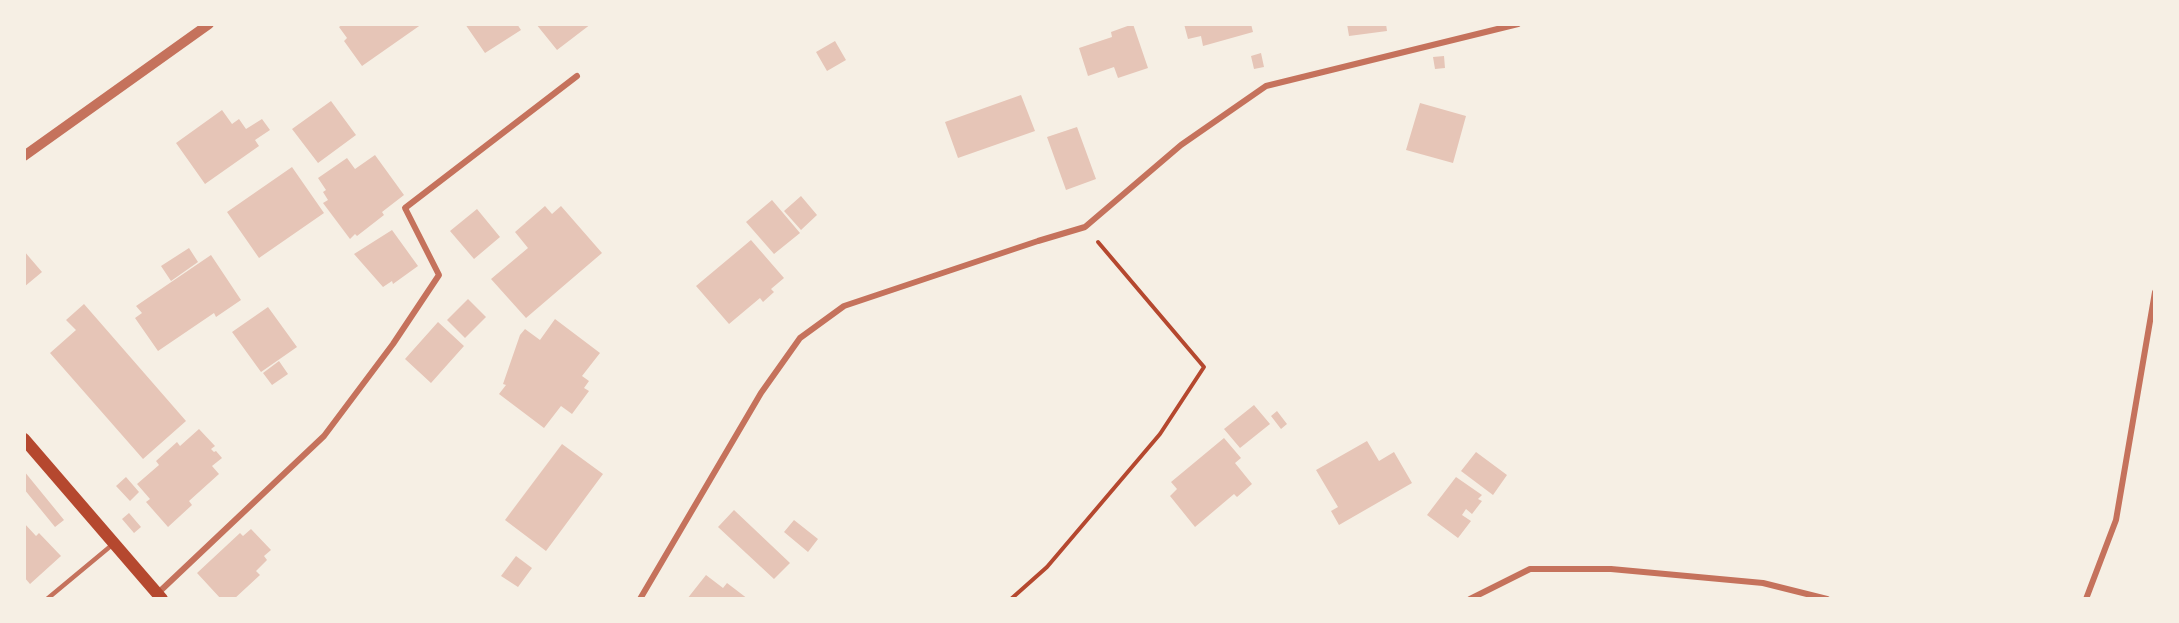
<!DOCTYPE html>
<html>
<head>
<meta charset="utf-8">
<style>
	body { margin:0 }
	#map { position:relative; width:2179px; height:623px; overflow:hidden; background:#f6efe4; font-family:Commissioner,sans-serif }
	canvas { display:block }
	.frame { position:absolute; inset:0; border:26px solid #f6efe4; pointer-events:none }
</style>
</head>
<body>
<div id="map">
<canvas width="2179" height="623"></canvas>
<div class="frame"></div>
</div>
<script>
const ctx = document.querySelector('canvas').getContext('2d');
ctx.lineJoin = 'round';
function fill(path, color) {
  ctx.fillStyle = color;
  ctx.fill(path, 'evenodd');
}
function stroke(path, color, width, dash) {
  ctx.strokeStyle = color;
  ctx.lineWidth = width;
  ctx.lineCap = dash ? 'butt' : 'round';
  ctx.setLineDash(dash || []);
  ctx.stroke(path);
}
fill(new Path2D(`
	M343,24H422L362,66L344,41L347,38L339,27Z
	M465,24H517L521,30L485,53Z
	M536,24H591L557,50Z
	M1133,24L1148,68L1118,78L1114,67L1088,76L1079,48L1112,37L1111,32Z
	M1184,24H1251L1253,32L1203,46L1201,36L1188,39Z
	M1347,24H1386L1387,31L1349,36Z
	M835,41L846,60L827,71L816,52Z
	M1261,53L1264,67L1254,69L1251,56Z
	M1444,56L1445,68L1435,69L1433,57Z
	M1021,95L1035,131L958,158L945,122Z
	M331,101L356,135L318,163L292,129Z
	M1420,103L1466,116L1453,163L1406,150Z
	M222,110L232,124L239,119L246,129L262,119L270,130L255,140L259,146L205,184L176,143Z
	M1077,127L1096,179L1066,190L1047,137Z
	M375,155L404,195L382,212L384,215L357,236L355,234L350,239L323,203L328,200L323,192L326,190L318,178L347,158L355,169Z
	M292,167L324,213L259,258L227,212Z
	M801,196L817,215L801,230L784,211Z
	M772,200L800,233L774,254L746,222Z
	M545,206L552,214L561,206L602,253L526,318L491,279L528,248L515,232Z
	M477,209L500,237L474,259L450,231Z
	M392,230L418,266L393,284L392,281L383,287L354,254Z
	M751,240L784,278L771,289L774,292L763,302L760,298L729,324L696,286Z
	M189,248L198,262L171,281L161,266Z
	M24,251L42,272L24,287Z
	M211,255L241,300L216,317L214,313L158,351L135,318L142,313L136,306Z
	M468,299L486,317L465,338L447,320Z
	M84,304L186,421L143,459L50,353L76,330L66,320Z
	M268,307L297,347L261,372L232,332Z
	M555,319L600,353L582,376L589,381L584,388L589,391L572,414L561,406L544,428L499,394L506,385L503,384L520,335L525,329L540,340Z
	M438,322L464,346L431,383L405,359Z
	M279,361L288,374L272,385L263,373Z
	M1254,405L1270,424L1240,448L1224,429Z
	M1277,411L1287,424L1281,429L1271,416Z
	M199,429L215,446L211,449L214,452L216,451L222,458L212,466L219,474L189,501L192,505L168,527L146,502L150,499L137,484L159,465L156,461L177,442L180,446Z
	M1224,438L1241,458L1235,463L1252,484L1237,497L1234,494L1195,527L1170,496L1177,489L1171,482Z
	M1367,441L1379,461L1394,452L1412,483L1339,525L1331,511L1338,507L1316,470Z
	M562,444L603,474L546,551L505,520Z
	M1476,452L1507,475L1493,495L1461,471Z
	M24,471L64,520L55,527L24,489Z
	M126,477L139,492L130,501L116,486Z
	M1456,477L1482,495L1478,499L1482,501L1472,514L1466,509L1462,515L1471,521L1458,538L1427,515Z
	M734,510L790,563L774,579L718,527Z
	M129,513L141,527L134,533L122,519Z
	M794,520L818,539L808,552L784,532Z
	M24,523L36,536L39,533L61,556L30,584L24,577Z
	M251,529L271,550L264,556L267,560L256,571L260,575L234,599H221L197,573L240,533L243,536Z
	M516,556L532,568L518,587L501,576Z
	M706,575L723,588L727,583L748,599H687Z`), '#e6c5b7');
stroke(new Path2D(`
	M1011,599L1047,567L1160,434L1204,367L1098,242`), '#b5482f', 4);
stroke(new Path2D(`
	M47,599L112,545`), '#c5725c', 4.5);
stroke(new Path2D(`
	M157,594L324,436L393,344L439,275L405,208L577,76
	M640,599L761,393L800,338L844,306L1038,241L1085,227L1181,145L1266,86L1518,24
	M1470,599L1530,569H1611L1763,583L1827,599
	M2086,599L2116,520L2155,292`), '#c5725c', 6);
stroke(new Path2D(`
	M24,156L209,24`), '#c5725c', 10);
stroke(new Path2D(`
	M24,439L162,599`), '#b5482f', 12);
</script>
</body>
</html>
